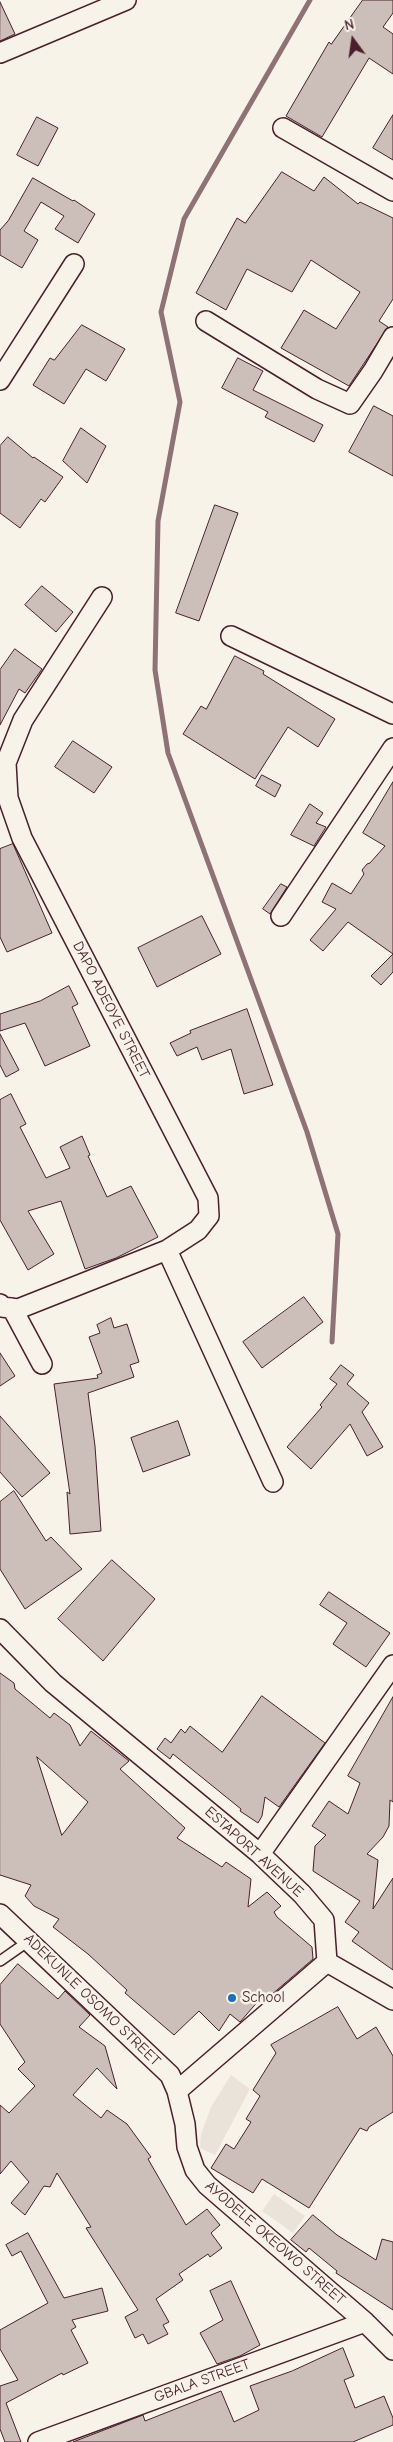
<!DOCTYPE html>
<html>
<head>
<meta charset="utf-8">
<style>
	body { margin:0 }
	#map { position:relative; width:393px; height:2442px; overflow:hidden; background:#f7f3e8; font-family:"Comic Neue",sans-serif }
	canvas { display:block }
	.north { position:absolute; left:328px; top:15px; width:50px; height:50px; -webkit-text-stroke:4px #f7f3e8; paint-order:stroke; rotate:346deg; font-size:14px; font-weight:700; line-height:20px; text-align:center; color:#4a1f2b }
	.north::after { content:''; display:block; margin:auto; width:18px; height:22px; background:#4a1f2b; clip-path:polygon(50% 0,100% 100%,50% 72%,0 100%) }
</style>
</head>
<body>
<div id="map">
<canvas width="393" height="2442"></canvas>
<div class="north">N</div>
</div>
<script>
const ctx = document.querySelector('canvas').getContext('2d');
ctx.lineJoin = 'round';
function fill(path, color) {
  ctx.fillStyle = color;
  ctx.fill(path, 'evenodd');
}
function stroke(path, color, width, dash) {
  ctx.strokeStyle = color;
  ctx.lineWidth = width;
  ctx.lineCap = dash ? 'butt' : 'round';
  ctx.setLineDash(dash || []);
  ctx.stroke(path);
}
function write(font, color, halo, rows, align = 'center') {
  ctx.font = font + ' "Comic Neue",sans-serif';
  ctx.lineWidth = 5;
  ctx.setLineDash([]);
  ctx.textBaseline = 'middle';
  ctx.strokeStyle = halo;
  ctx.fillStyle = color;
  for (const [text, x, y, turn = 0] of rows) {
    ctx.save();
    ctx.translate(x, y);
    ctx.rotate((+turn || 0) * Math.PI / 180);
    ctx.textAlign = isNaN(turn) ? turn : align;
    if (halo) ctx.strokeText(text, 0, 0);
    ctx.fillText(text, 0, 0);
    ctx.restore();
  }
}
fill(new Path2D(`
	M231,2075L250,2089L215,2155L200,2148L201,2134L211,2107Z
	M274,2194L305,2216L293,2233L262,2211Z`), '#eae3da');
stroke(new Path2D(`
	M310,0L184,219L161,312L180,402L158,521L155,670L168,753L307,1132L338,1234L332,1342`), '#8e7275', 5);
const building = new Path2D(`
	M363,0H393V13L383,27L393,34V74L369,58L322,137L286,116L329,42L331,44Z
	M0,2L15,34L0,41Z
	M393,115V160L373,148Z
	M37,117L58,128L38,166L17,155Z
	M282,172L314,191L324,177L358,204L360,202L393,218V299L379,321L388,327L349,386L281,348L304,310L336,329L360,292L311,260L292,292L247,269L226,310L196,293L237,218L245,223Z
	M33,178L73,201L74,200L95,214L78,243L55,229L64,216L41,202L24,231L38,240L22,268L0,255V230L8,221Z
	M82,325L125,349L106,381L86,369L64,404L33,385L50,358L54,360Z
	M238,358L263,371L253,390L323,425L314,442L265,417L268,412L222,388Z
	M374,406L393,416V476L349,452Z
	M81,428L106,446L87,483L63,461Z
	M8,437L33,458L34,457L63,477L45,502L41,499L20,528L0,513V446Z
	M215,505L238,513L199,621L176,613Z
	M42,586L73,612L56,632L25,605Z
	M15,649L42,669L25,693L19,689L0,725V670Z
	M235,656L264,671L263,674L335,719L318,747L288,727L255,779L183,734L201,706L206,709Z
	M73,741L112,767L94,793L55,767Z
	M262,775L281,785L275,797L256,786Z
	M393,782V972L381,985L371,976L393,954L348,922L323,951L310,940L336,909L322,902L332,883L351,894L364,874L362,870L367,864L370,863L385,846L363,833Z
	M310,804L323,813L316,823L326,827L314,846L291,835Z
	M13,844L52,933L7,952L0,937V849Z
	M281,884L287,887L270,914L263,909Z
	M202,916L221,954L157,987L138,948Z
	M69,986L78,1004L72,1007L90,1046L45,1066L25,1023L0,1031V1014L40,1001Z
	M247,1009L273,1085L244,1094L231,1049L202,1060L197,1047L177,1056L170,1043L191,1033L190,1031Z
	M0,1034L19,1070L6,1077L0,1065Z
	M11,1094L26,1124L20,1127L46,1178L70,1168L60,1147L82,1136L90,1155L88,1156L107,1197L131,1186L158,1237L116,1258L85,1269L61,1201L28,1211L54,1254L28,1270L0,1220V1100Z
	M304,1297L323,1322L262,1368L243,1342Z
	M111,1318L114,1328L127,1324L139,1362L130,1365L134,1377L88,1393L95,1446L101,1531L70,1534L67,1492L70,1494L54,1384L98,1378L97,1375L102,1373L89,1337L100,1333L97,1325Z
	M0,1353L15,1376L0,1386Z
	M341,1365L354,1375L347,1384L369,1403L362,1412L383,1447L367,1456L350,1424L311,1469L287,1447L322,1407L320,1405L337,1384L330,1379Z
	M0,1416L50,1473L22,1497L0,1472Z
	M178,1421L190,1455L143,1472L131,1438Z
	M14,1491L46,1541L51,1537L82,1569L25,1609L0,1569V1502Z
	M112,1560L155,1599L103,1661L58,1619Z
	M329,1592L390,1633L366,1667L333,1644L347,1623L320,1605Z
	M0,1673L14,1683L15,1689L50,1718L54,1713L70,1725L80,1746L91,1731L129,1761L120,1769L185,1828L177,1838L222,1867L226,1862L251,1879L248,1907L267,1892L281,1906L274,1912L277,1917L312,1947L313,1959L263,2002L260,1999L240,2022L230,2014L219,2031L199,2011L174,2035L125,1993L127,1990L88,1954L53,1927L59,1919L34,1906L25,1896L31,1885L0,1875ZM37,1757L88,1802L62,1835Z
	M262,1696L325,1743L279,1807L265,1797L262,1816L258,1823L240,1811L241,1809L173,1754L170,1759L157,1749L165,1738L171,1743L181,1729L185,1733L190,1726L222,1752Z
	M393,1697V1802L390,1800L389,1826L383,1837L367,1854L378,1860L373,1909L393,1878V1970L352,1941L359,1932L345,1922L360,1901L313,1871L315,1846L326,1835L312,1826L329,1801L348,1814L360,1783L348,1776Z
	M18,1964L58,1999L65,1991L90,2015L79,2027L105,2046L117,2089L97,2068L73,2095L101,2118L107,2110L127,2124L151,2157L148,2159L186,2225L207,2209L220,2225L211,2233L222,2248L210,2257L208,2254L179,2274L183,2280L156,2299L169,2322L163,2325L168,2334L148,2344L143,2334L135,2338L125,2317L138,2310L86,2228L91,2227L57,2173L50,2187L44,2186L25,2215L11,2203L29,2182L11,2161L0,2174V2105L9,2113L35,2086L18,2069L25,2062L0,2024V1985Z
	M338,2007L357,2039L376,2027L393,2056V2112L369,2127L367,2131L360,2128L309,2208L262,2179L253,2193L211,2168L226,2144L234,2149L251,2122L246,2119L260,2096L253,2090L276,2053L271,2045Z
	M313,2215L337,2235L376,2260L382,2239L393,2242V2310L336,2273L337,2271L309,2248L306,2252L291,2240Z
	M28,2233L64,2298L102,2288L108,2311L72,2320L76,2327L71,2330L88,2363L63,2375L62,2373L6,2403L21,2442H5L0,2429V2386L18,2380L0,2349V2330L48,2303L21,2251L12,2256L6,2245Z
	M231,2281L260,2345L240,2356L217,2364L200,2333L223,2320L210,2291Z
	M343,2348L354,2376L344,2380L355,2408L384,2396L393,2418V2425L353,2442H73L143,2415L145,2421L221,2391L234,2422L259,2410L250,2386L292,2371Z`);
fill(building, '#ccbfb9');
stroke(building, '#4a1f2b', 1);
const service = new Path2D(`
	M0,1961L30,1940`);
const minor = new Path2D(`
	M0,53L126,0
	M283,128L393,191
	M206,321L317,389L350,404L373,371L393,337
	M0,380L74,264
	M231,636L393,714
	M281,916L393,748
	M167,1250L273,1482
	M0,1304L2,1307L18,1309L167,1250L198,1230L209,1216L208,1198L22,838L8,798L6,763L23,720L102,597
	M12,1308L42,1364
	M0,1629L53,1683L260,1854L302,1894L324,1920L327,1962L177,2091
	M260,1854L393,1665
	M0,1914L170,2075L177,2091L185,2124L187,2147L195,2170L207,2185L365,2322L393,2350
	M327,1962L393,2000
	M38,2442L365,2322`);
stroke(service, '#4a1f2b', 12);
stroke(minor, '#4a1f2b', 22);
stroke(service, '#f7f3e8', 9);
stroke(minor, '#f7f3e8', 19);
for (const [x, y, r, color] of [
	[232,1998,5,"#1f6fb2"]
]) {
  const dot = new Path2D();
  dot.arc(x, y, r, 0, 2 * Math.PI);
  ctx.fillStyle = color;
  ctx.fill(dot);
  stroke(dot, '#f7f3e8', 2);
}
write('15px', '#4a1f2b', '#f7f3e8', [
	["DAPO ADEOYE STREET",111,1010,63],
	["ESTAPORT AVENUE",254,1852,42],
	["ADEKUNLE OSOMO STREET",92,2000,44],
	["AYODELE OKEOWO STREET",275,2243,41],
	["GBALA STREET",202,2381,-20]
]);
write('15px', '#4a1f2b', '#f7f3e8', [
	["School",242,1998]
], 'left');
</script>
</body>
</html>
